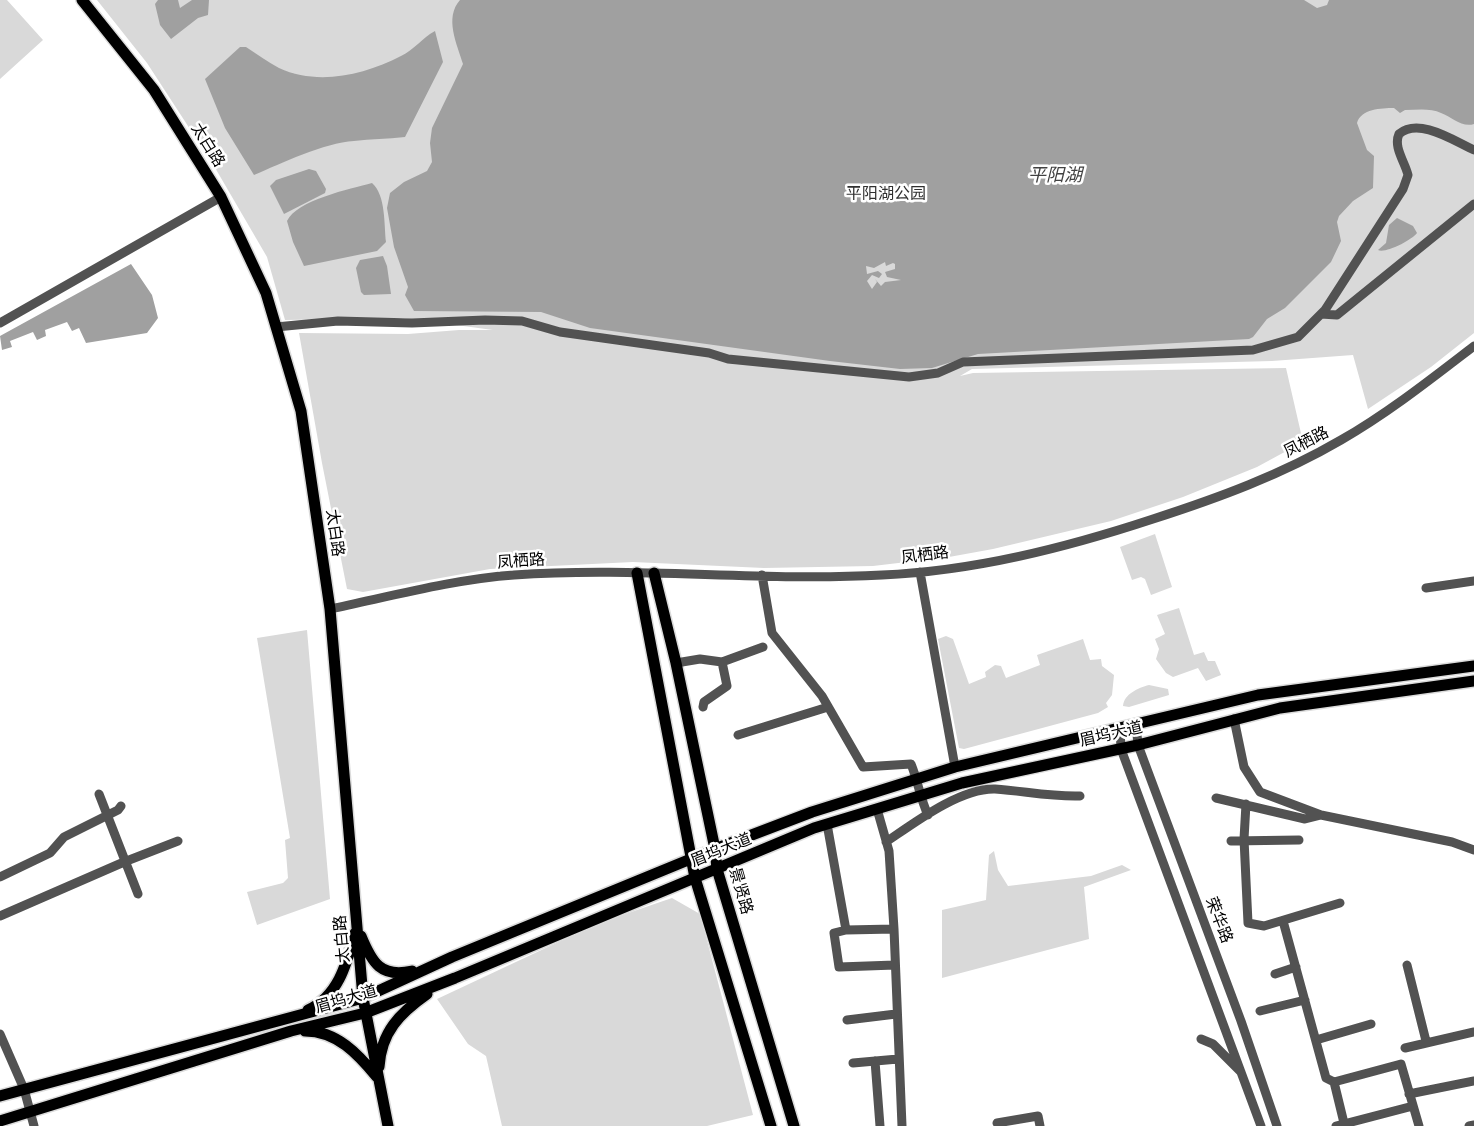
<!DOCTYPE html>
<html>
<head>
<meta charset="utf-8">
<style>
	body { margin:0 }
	canvas { display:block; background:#fff }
</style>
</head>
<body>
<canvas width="1474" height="1126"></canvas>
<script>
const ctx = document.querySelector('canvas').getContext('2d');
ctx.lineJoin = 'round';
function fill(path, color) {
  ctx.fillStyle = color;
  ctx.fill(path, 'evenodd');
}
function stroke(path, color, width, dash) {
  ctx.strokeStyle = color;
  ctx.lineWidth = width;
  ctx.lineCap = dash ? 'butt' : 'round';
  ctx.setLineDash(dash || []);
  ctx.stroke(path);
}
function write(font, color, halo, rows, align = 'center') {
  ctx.font = font + ' "Asap Condensed","Noto Sans SC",sans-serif';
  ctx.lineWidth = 5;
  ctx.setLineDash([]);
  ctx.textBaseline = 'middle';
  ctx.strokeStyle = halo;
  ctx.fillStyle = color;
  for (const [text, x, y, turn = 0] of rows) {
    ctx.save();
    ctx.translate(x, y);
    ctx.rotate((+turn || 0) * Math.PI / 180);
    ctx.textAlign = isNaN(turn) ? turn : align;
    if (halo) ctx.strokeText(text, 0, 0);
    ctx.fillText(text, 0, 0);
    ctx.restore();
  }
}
fill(new Path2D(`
	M0,0H7L43,40L0,79Z
	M97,0H1474V333L1431,367L1368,409L1353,355L1272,361L972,369L960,376L973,373L1286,368L1303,442L1257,467L1183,497L1111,521L993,549L949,557L873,566L764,568L633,562L490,569L363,592L347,589L322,463L299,333L408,334L459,330H493L404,318L285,320L267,257L214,166L147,63Z
	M1155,534L1172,587L1151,595L1145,579L1141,577L1132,580L1120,547Z
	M1179,608L1194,655L1204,652L1208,661H1215L1221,675L1206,681L1198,668L1173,677L1166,673L1156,659L1159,649L1155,639L1165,634L1157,615Z
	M307,630L330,899L257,925L247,892L283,883L288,878L285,840L290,838L257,638Z
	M946,636L953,639L969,684L986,677L985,672L995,665L1001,666L1006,678L1040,665L1037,655L1083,639L1090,660L1101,659L1102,666L1114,675L1112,695L1106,703L1108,707L1098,713L964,749L959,748L938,639Z
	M1149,685L1168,689L1169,695L1129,707L1123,706C1124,694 1138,688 1149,685Z
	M994,851L998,870L1008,886L1091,876L1122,865L1131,870L1084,887L1089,939L942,978V910L986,900L989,855Z
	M672,898L700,914L753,1115L707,1126H502L486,1056L468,1044L437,999L599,923Z`), '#d9d9d9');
fill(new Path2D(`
	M158,0H178L180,8L192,0H209L208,15L198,18L171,39L160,25L155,4Z
	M460,0H1304L1317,8L1327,5L1329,0H1474V124C1462,128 1452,117 1441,113C1431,108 1417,110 1405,110L1400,113L1394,108C1381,108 1361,109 1357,123L1367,150L1374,156L1373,188L1353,201L1339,216L1337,222L1341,241L1331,262L1285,308L1267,319L1253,337L1249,339L978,354L932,368L900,369L830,361L590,328L541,312L414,311L405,295L408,287L394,247L387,208L390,193L404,182L427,171L432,162L430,143L432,128L463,64C457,44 444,18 460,0ZM885,262L886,266L893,263L895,264V269L885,272L887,277L901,280L885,282L881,286L875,279L877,282L872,289L867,281L872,275L879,278L882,274L878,271L867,274L866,266L874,268Z
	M435,31L443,62L405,137C387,139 371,139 354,141C324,143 282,163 254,175L225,128L205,79L240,47H246C257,54 268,62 279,68C318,86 364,75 401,56C414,50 422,38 435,31Z
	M309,169L316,171L326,189L325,193L284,214L270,186L276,180Z
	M372,183C386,195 384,225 386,242L377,251L304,266L293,242L287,221C297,200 350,189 372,183Z
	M1397,218L1413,226L1417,233C1412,240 1385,254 1378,250L1386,243L1389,225Z
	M383,256L387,266L391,294L364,295L361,292L356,268L360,260Z
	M131,264L152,295L158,318L147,333L86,343L79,328L72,331L67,322L45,330L46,336L37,340L33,332L10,341L12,347L2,350L0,336Z`), '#a0a0a0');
const major = new Path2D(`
	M82,0L154,90L221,197L266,293L301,411L330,609L363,998L388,1126
	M637,573L695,878L771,1126
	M654,573L676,663L715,849L717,869L794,1126
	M361,936C372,963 381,978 412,971
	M308,1010C339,996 347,962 355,933
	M305,1031C337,1031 358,1054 377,1077
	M379,1067C381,1032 400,1013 427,994
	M0,1096L363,998L452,957L715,849L812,812L955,767L1258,695L1474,666
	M0,1121L291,1031L365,1013L455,978L814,828L962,783L1138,745L1280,708L1474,681`);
stroke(major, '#dbdbdb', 14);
stroke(new Path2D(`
	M1321,314L1337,315L1474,204
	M0,323L221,197
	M276,327L338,321L412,323L485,320L522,321L560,332L709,353L728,359L909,377L938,373L963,362L1253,350L1298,337L1325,310L1403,189L1408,175C1405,162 1393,147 1399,134C1419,117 1454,141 1474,150
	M920,572L955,767
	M762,575L772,633L822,696L863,767L911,764C918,781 920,798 928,815
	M1426,588L1474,581
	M330,609C388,597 455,579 514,575C636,566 759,582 882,575C974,571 1065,548 1153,519C1218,498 1281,475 1341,440C1388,413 1431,379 1474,346
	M676,663L700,659L722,662L763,647
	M703,707L704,702L727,686L722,662
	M1234,719L1244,767L1260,792L1321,815L1452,842L1474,850
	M1136,724L1138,745L1241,1021L1277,1126
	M1120,728L1121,749L1261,1126
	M738,735L828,707
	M99,794L138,894
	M1216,798L1305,819L1321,815
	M1246,804L1244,839L1248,923L1264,926L1340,903
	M877,809L889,851L894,929L902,1126
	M827,824L846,930
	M1231,841L1299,840
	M886,842C914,823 960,788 995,789C1024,791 1051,797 1080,796
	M0,877L50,853L64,837L118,810L121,806
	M0,916L124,862L178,841
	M1283,921L1326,1078L1334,1082L1344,1123
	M894,929L846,930L834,933L839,967L895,965
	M1407,965L1426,1041
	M1275,974L1296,967
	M1260,1011L1305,1000
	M847,1020L896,1014
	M0,1034L24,1089L34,1126
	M1201,1039L1213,1044L1241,1072
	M1316,1040L1371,1024
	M1405,1048L1474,1032
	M875,1061L880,1126
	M853,1063L898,1059
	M1334,1082L1401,1064L1419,1126
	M1409,1094L1474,1081
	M997,1123L1038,1116L1040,1126
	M1336,1126L1413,1106
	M1469,1126L1474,1125`), '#525252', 9);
stroke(major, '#000', 11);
write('16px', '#000', '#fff', [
	["太白路",208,145,58],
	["凤栖路",1306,442,-27],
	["太白路",335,533,82],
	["凤栖路",925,555,-7],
	["凤栖路",521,561,-4],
	["眉坞大道",1111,734,-13],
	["眉坞大道",721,850,-22],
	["景贤路",741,891,74],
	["荣华路",1219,920,69],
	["太白路",342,939,-95],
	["眉坞大道",346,999,-16]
]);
write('16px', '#303030', '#fff', [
	["平阳湖公园",886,194]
]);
write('italic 18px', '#414141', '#fff', [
	["平阳湖",1055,175]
]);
</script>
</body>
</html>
